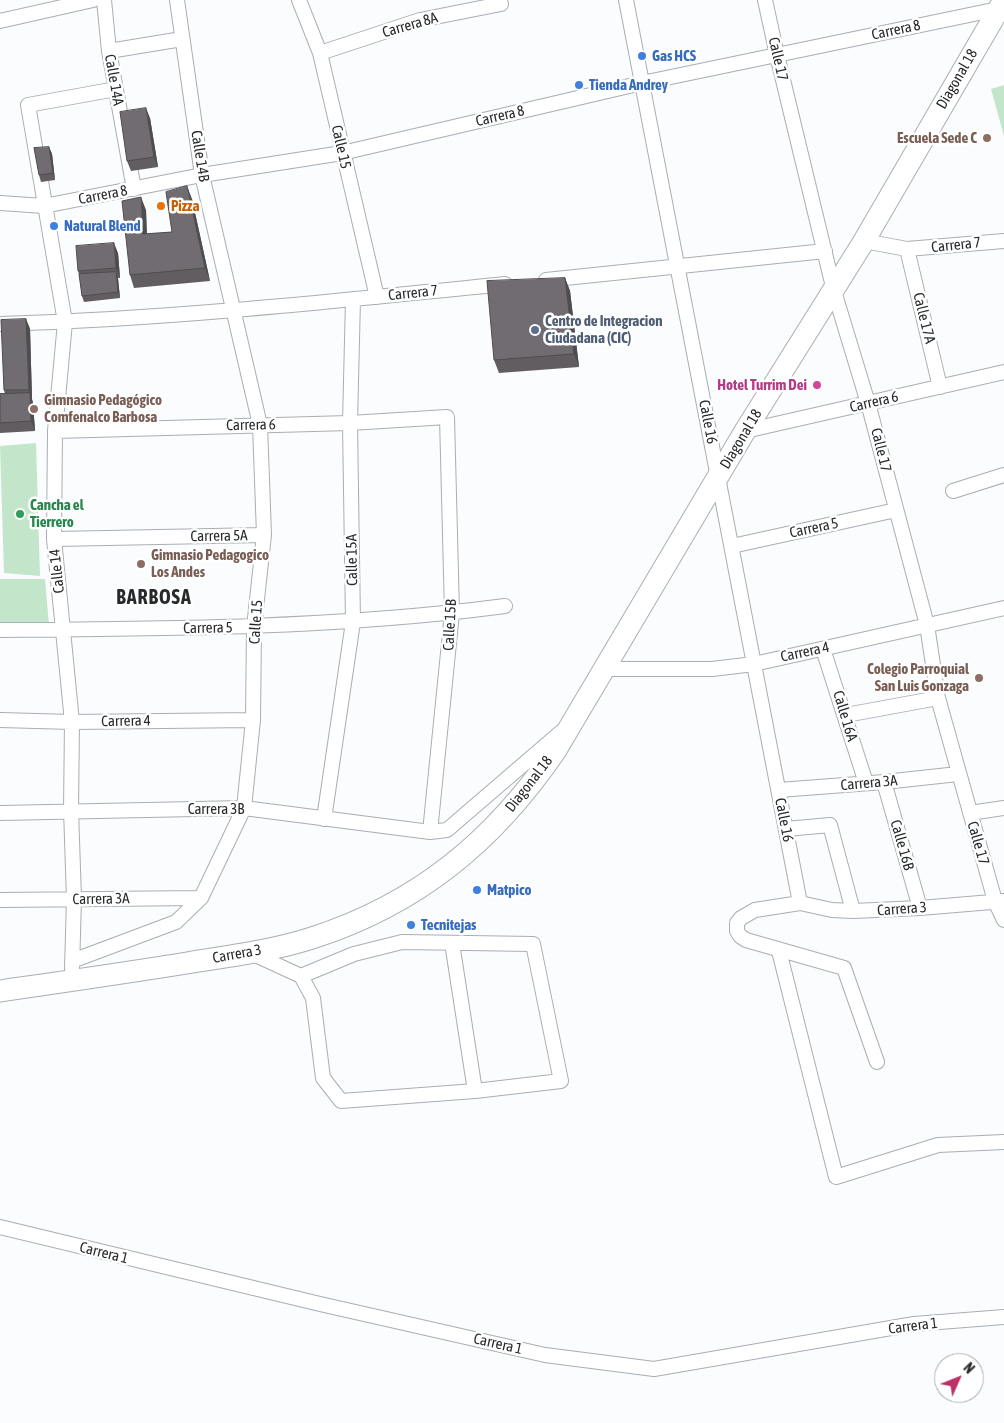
<!DOCTYPE html>
<html>
<head>
<meta charset="utf-8">
<style>
	body { margin:0 }
	#map { position:relative; width:1004px; height:1423px; overflow:hidden; background:#fafcfe; font-family:"Asap Condensed",sans-serif }
	canvas { display:block }
	.north { position:absolute; left:934px; top:1353px; width:50px; height:50px; box-sizing:border-box; background:#fff; border:1px solid #a9a9aa; border-radius:50%; rotate:46deg; font-size:14px; font-weight:700; line-height:20px; text-align:center; color:#27292b }
	.north::after { content:''; display:block; margin:auto; width:18px; height:22px; background:#bd3166; clip-path:polygon(50% 0,100% 100%,50% 72%,0 100%) }
</style>
</head>
<body>
<div id="map">
<canvas width="1004" height="1423"></canvas>
<div class="north">N</div>
</div>
<script>
const ctx = document.querySelector('canvas').getContext('2d');
ctx.lineJoin = 'round';
function fill(path, color) {
  ctx.fillStyle = color;
  ctx.fill(path, 'evenodd');
}
function stroke(path, color, width, dash) {
  ctx.strokeStyle = color;
  ctx.lineWidth = width;
  ctx.lineCap = dash ? 'butt' : 'round';
  ctx.setLineDash(dash || []);
  ctx.stroke(path);
}
function write(font, color, halo, rows, align = 'center') {
  ctx.font = font + ' "Asap Condensed",sans-serif';
  ctx.lineWidth = 5;
  ctx.setLineDash([]);
  ctx.textBaseline = 'middle';
  ctx.strokeStyle = halo;
  ctx.fillStyle = color;
  for (const [text, x, y, turn = 0] of rows) {
    ctx.save();
    ctx.translate(x, y);
    ctx.rotate((+turn || 0) * Math.PI / 180);
    ctx.textAlign = isNaN(turn) ? turn : align;
    if (halo) ctx.strokeText(text, 0, 0);
    ctx.fillText(text, 0, 0);
    ctx.restore();
  }
}
fill(new Path2D(`
	M1004,85V136L991,89Z
	M36,443L40,576L4,573L0,446Z
	M0,579H45L49,625H0Z`), '#c3e6ca');
const street = new Path2D(`
	M104,0L109,51L134,189
	M299,0L320,53L377,297
	M626,0L800,903
	M765,0L777,55L834,291L868,403L927,625L938,698L995,901L1004,920
	M0,21L93,0
	M109,51L182,39
	M320,53L420,20L501,4
	M0,203L44,206L202,175L342,153L642,83L998,9
	M864,241L907,249L1004,241
	M907,249L940,387
	M546,280L825,251
	M0,324C169,319 337,301 505,284
	M55,431L350,423L447,417L452,613L430,832
	M745,431L1004,372
	M953,491L1004,475
	M54,539L264,535
	M732,546L896,510
	M0,630C169,629 337,628 505,606
	M823,649L866,783
	M603,669H712L754,664L1004,608
	M846,715L938,698
	M0,720L72,722L253,720
	M884,782L920,908
	M779,790L884,782L958,774
	M0,813L244,808L430,832L447,830L561,732
	M970,813L1004,808
	M324,819L353,622L350,423L353,299
	M786,829L830,825L853,911
	M0,900L201,898
	M452,943L475,1091
	M779,951L836,1177L938,1145L1004,1142
	M251,953L301,976L313,998L323,1078L341,1101L475,1091L561,1081L533,944L402,942L354,954L301,976
	M72,961L176,922L201,898L244,808L253,720L254,627L264,535L260,425L202,175L177,0
	M72,969L74,899L71,810L72,722L54,539L55,431L65,322L28,105L116,89
	M877,1062L844,968L746,940L740,936L737,931V923L741,918L755,910L800,903L832,910L853,911L920,908L1004,901
	M0,1227L320,1304L545,1355L654,1369L914,1324L1004,1317`);
const primary = new Path2D(`
	M0,991C62,982 125,973 187,963C229,956 272,951 312,938C418,904 494,841 556,750L745,431L864,241L1004,0`);
stroke(street, '#a9aeb3', 16);
stroke(primary, '#a9aeb3', 23);
stroke(street, '#fff', 14);
stroke(primary, '#fff', 21);
fill(new Path2D(`
	M150,118L158,167L131,171L127,161Z
	M49,147L52,154L55,180L41,182L39,175Z
	M192,199L210,281L134,288L130,275L146,210L147,234L172,232Z
	M118,253L120,278H118L120,298L84,302L82,296L79,274L78,271Z
	M565,278L570,291L579,367L499,373L494,360Z
	M26,319L30,329L32,399L33,403L35,431L0,433V394H5L4,390Z`), '#615d61');
fill(new Path2D(`
	M146,108L150,118L158,167L154,157Z
	M49,147L52,154L55,180L53,173Z
	M187,186L192,199L210,281L205,268Z
	M141,197L146,210L147,247L143,234Z
	M114,243L118,253L120,278L116,268Z
	M116,272L118,279L120,298L118,292Z
	M565,278L570,291L579,367L574,354Z
	M26,319L30,329L32,399L29,390Z
	M30,393L33,403L35,431L31,421Z`), '#4f4c4f');
const building = new Path2D(`
	M146,108L154,157L127,161L120,112Z
	M49,147L53,173L39,175L34,148Z
	M187,186L205,268L130,275L122,201L141,197L143,234L172,232L166,192Z
	M114,243L116,268L78,271L76,246Z
	M116,272L118,292L82,296L79,274Z
	M565,278L574,354L494,360L487,281Z
	M26,319L29,390H4L1,320Z
	M30,393L31,421L0,423V394Z`);
fill(building, '#716c71');
stroke(building, '#4f4c4f', 1);
for (const [x, y, r, color] of [
	[642,56,5,"#3f7fe0"],
	[579,85,5,"#3f7fe0"],
	[987,138,5,"#8d6e63"],
	[161,206,5,"#e8710a"],
	[54,226,5,"#3f7fe0"],
	[535,330,5,"#5c6f8a"],
	[817,385,5,"#d1479c"],
	[34,409,5,"#8d6e63"],
	[20,514,5,"#2e9e5b"],
	[141,564,5,"#8d6e63"],
	[979,678,5,"#8d6e63"],
	[477,890,5,"#3f7fe0"],
	[411,925,5,"#3f7fe0"]
]) {
  const dot = new Path2D();
  dot.arc(x, y, r, 0, 2 * Math.PI);
  ctx.fillStyle = color;
  ctx.fill(dot);
  stroke(dot, '#fff', 2);
}
write('15px', '#27292b', '#fff', [
	["Carrera 8A",410,25,-16],
	["Carrera 8",896,30,-12],
	["Calle 17",778,59,77],
	["Diagonal 18",957,79,-60],
	["Calle 14A",114,80,80],
	["Carrera 8",500,116,-13],
	["Calle 15",341,147,77],
	["Calle 14B",200,156,81],
	["Carrera 8",103,195,-11],
	["Carrera 7",956,245,-6],
	["Carrera 7",413,293,-6],
	["Calle 17A",924,318,76],
	["Carrera 6",874,402,-13],
	["Calle 16",708,422,79],
	["Carrera 6",251,425,-1],
	["Diagonal 18",741,439,-59],
	["Calle 17",881,450,76],
	["Carrera 5",814,528,-12],
	["Carrera 5A",219,536,-1],
	["Calle 15A",352,560,-91],
	["Calle 14",57,571,-96],
	["Calle 15",256,622,-86],
	["Calle 15B",450,625,-87],
	["Carrera 5",208,628,-1],
	["Carrera 4",805,652,-12],
	["Calle 16A",845,716,73],
	["Carrera 4",126,721,-1],
	["Carrera 3A",869,783,-5],
	["Diagonal 18",529,784,-52],
	["Carrera 3B",216,809],
	["Calle 16",784,820,79],
	["Calle 17",978,843,74],
	["Calle 16B",902,845,74],
	["Carrera 3A",101,899,-1],
	["Carrera 3",902,909,-4],
	["Carrera 3",237,954,-10],
	["Carrera 1",104,1253,14],
	["Carrera 1",913,1326,-7],
	["Carrera 1",498,1344,13]
]);
write('bold 15px', '#366cbe', '#fff', [
	["Gas HCS",652,56],
	["Tienda Andrey",589,85],
	["Natural Blend",64,226],
	["Matpico",487,890],
	["Tecnitejas",421,925]
], 'left');
write('bold 15px', '#785e54', '#fff', [
	["Escuela Sede C",977,138],
	["Gimnasio Pedagógico",44,400,"left"],
	["Comfenalco Barbosa",44,417,"left"],
	["Gimnasio Pedagogico",151,555,"left"],
	["Los Andes",151,572,"left"],
	["Colegio Parroquial",969,669],
	["San Luis Gonzaga",969,686]
], 'right');
write('bold 15px', '#c56008', '#fff', [
	["Pizza",171,206]
], 'left');
write('bold 15px', '#4e5e75', '#fff', [
	["Centro de Integracion",545,321],
	["Ciudadana (CIC)",545,338]
], 'left');
write('bold 15px', '#b23c85', '#fff', [
	["Hotel Turrim Dei",807,385]
], 'right');
write('bold 15px', '#27864d', '#fff', [
	["Cancha el",30,505],
	["Tierrero",30,522]
], 'left');
ctx.letterSpacing = '1px';
write('bold 20px', '#27292b', '#fff', [
	["BARBOSA",154,598]
]);
ctx.letterSpacing = '0px';
</script>
</body>
</html>
